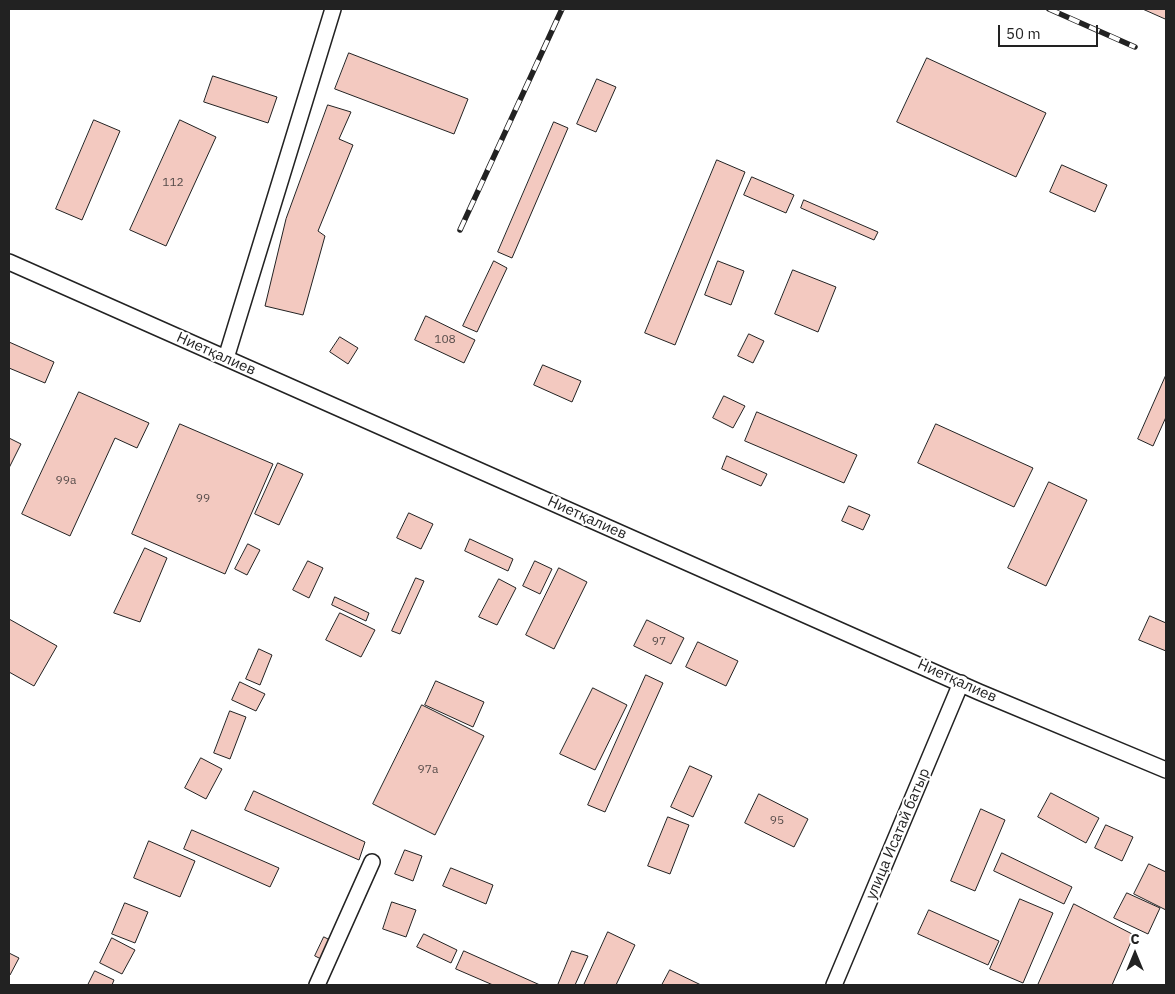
<!DOCTYPE html>
<html>
<head>
<meta charset="utf-8">
<style>
	body { margin:0 }
	#map { position:relative; width:1175px; height:994px; overflow:hidden; background:#fff; font-family:"IBM Plex Sans",sans-serif }
	canvas { display:block }
	.frame { position:absolute; inset:0; border:10px solid #222; pointer-events:none }
	.north { position:absolute; left:1110px; top:929px; width:50px; height:50px; -webkit-text-stroke:4px #fff; paint-order:stroke; rotate:0deg; font-size:14px; font-weight:700; line-height:20px; text-align:center; color:#222 }
	.north::after { content:''; display:block; margin:auto; width:18px; height:22px; background:#222; clip-path:polygon(50% 0,100% 100%,50% 72%,0 100%) }
	.scale { position:absolute; left:998px; top:25px; width:100px; height:22px; box-sizing:border-box; border:2px solid #222; border-top:0; padding-left:6px; font-size:15px; line-height:18px; white-space:nowrap; color:#222; -webkit-text-stroke:4px #fff; paint-order:stroke }
</style>
</head>
<body>
<div id="map">
<canvas width="1175" height="994"></canvas>
<div class="frame"></div>
<div class="north">С</div>
<div class="scale">50 m</div>
</div>
<script>
const ctx = document.querySelector('canvas').getContext('2d');
ctx.lineJoin = 'round';
function fill(path, color) {
  ctx.fillStyle = color;
  ctx.fill(path, 'evenodd');
}
function stroke(path, color, width, dash) {
  ctx.strokeStyle = color;
  ctx.lineWidth = width;
  ctx.lineCap = dash ? 'butt' : 'round';
  ctx.setLineDash(dash || []);
  ctx.stroke(path);
}
function write(font, color, halo, rows, align = 'center') {
  ctx.font = font + ' "IBM Plex Sans",sans-serif';
  ctx.lineWidth = 4;
  ctx.setLineDash([]);
  ctx.textBaseline = 'middle';
  ctx.strokeStyle = halo;
  ctx.fillStyle = color;
  for (const [text, x, y, turn = 0] of rows) {
    ctx.save();
    ctx.translate(x, y);
    ctx.rotate((+turn || 0) * Math.PI / 180);
    ctx.textAlign = isNaN(turn) ? turn : align;
    if (halo) ctx.strokeText(text, 0, 0);
    ctx.fillText(text, 0, 0);
    ctx.restore();
  }
}
const building = new Path2D(`
	M1143,9H1166V19Z
	M349,53L468,99L454,134L335,89Z
	M927,58L1046,113L1016,177L897,122Z
	M213,76L277,97L268,123L204,102Z
	M597,79L616,87L596,132L577,124Z
	M328,105L351,112L339,139L353,145L318,231L325,236L303,315L265,306L286,219Z
	M94,120L120,131L82,220L56,209Z
	M180,120L216,137L166,246L130,230Z
	M554,122L568,128L512,258L498,252Z
	M717,160L745,172L675,345L645,333Z
	M1062,165L1107,185L1095,212L1050,192Z
	M752,177L794,195L786,213L744,195Z
	M804,200L878,232L874,240L801,208Z
	M494,261L507,268L477,332L463,326Z
	M718,261L744,271L731,305L705,295Z
	M793,270L836,287L818,332L775,314Z
	M426,316L475,340L464,363L415,340Z
	M749,334L764,341L753,363L738,356Z
	M340,337L358,348L348,364L330,352Z
	M9,342L54,362L45,383L9,368Z
	M543,365L581,381L572,402L534,385Z
	M1166,375V417L1153,446L1138,439Z
	M79,392L149,423L137,448L115,438L70,536L22,514Z
	M724,396L745,406L733,428L713,418Z
	M757,412L857,455L844,483L745,441Z
	M180,424L273,464L225,574L132,534Z
	M936,424L1033,468L1014,507L918,463Z
	M9,438L21,444L9,468Z
	M727,456L767,474L761,486L722,469Z
	M278,463L303,474L279,525L255,514Z
	M1049,482L1087,500L1046,586L1008,568Z
	M849,506L870,515L863,530L842,521Z
	M409,513L433,524L421,549L397,538Z
	M470,539L513,559L508,571L465,551Z
	M248,544L260,550L247,575L235,569Z
	M145,548L167,558L140,622L114,613Z
	M308,561L323,568L309,598L293,590Z
	M535,561L552,569L540,594L523,586Z
	M559,568L587,582L554,649L526,635Z
	M416,578L424,581L400,634L392,631Z
	M499,579L516,588L497,625L479,617Z
	M335,597L369,613L366,621L332,605Z
	M340,613L375,630L361,657L326,640Z
	M1150,616L1166,623V651L1139,640Z
	M9,619L57,646L34,686L9,672Z
	M647,620L684,638L671,664L634,646Z
	M698,642L738,661L726,686L686,667Z
	M259,649L272,655L260,685L246,679Z
	M646,675L663,683L605,812L588,805Z
	M436,681L484,702L473,727L425,705Z
	M240,682L265,694L256,711L232,700Z
	M593,688L627,705L595,770L560,754Z
	M422,705L484,736L435,835L373,804Z
	M230,711L246,717L230,759L214,753Z
	M201,758L222,769L206,799L185,788Z
	M690,766L712,776L693,817L671,807Z
	M254,791L365,842L359,860L245,810Z
	M1051,793L1099,818L1086,843L1038,817Z
	M759,794L808,819L794,847L745,823Z
	M981,809L1005,820L975,891L951,881Z
	M668,817L689,825L670,874L648,866Z
	M1106,825L1133,837L1122,861L1095,848Z
	M192,830L279,868L270,887L184,849Z
	M149,841L195,861L180,897L134,878Z
	M405,850L422,856L413,881L395,874Z
	M1002,853L1072,887L1064,904L994,871Z
	M1149,864L1166,872V910L1134,894Z
	M451,868L493,885L486,904L443,886Z
	M1127,893L1160,908L1148,934L1114,918Z
	M1020,899L1053,913L1023,983L990,969Z
	M392,902L416,910L406,937L383,929Z
	M125,903L148,912L135,943L112,934Z
	M1074,904L1134,935L1112,985H1038Z
	M929,910L999,941L988,965L918,934Z
	M608,932L635,945L616,985H584Z
	M424,934L457,950L451,963L417,947Z
	M324,937L334,942L325,961L315,956Z
	M112,938L135,950L122,974L100,963Z
	M464,951L540,985H493L456,969Z
	M572,951L588,956L575,985H558Z
	M9,953L19,958L10,975L9,974Z
	M670,970L701,985H662Z
	M95,971L114,980L112,985H88Z`);
fill(building, '#f3c9c0');
stroke(building, '#222', 1);
const minor = new Path2D(`
	M9,262L979,692L1166,770
	M226,358L333,9
	M317,985L372,862
	M834,985L961,683`);
stroke(minor, '#222', 18);
stroke(minor, '#fff', 15);
const rail = new Path2D(`
	M1049,9L1135,47
	M460,230L562,9`);
stroke(rail, '#222', 5.5);
stroke(rail, '#fff', 4, [11]);
write('12px', '#564c4a', null, [
	["112",173,183],
	["108",445,340],
	["99а",66,481],
	["99",203,499],
	["97",659,642],
	["97а",428,770],
	["95",777,821]
]);
write('15px', '#222', '#fff', [
	["Ниетқалиев",216,354,24],
	["Ниетқалиев",587,518,24],
	["Ниетқалиев",957,681,24],
	["улица Исатай батыр",898,834,-67]
]);
</script>
</body>
</html>
